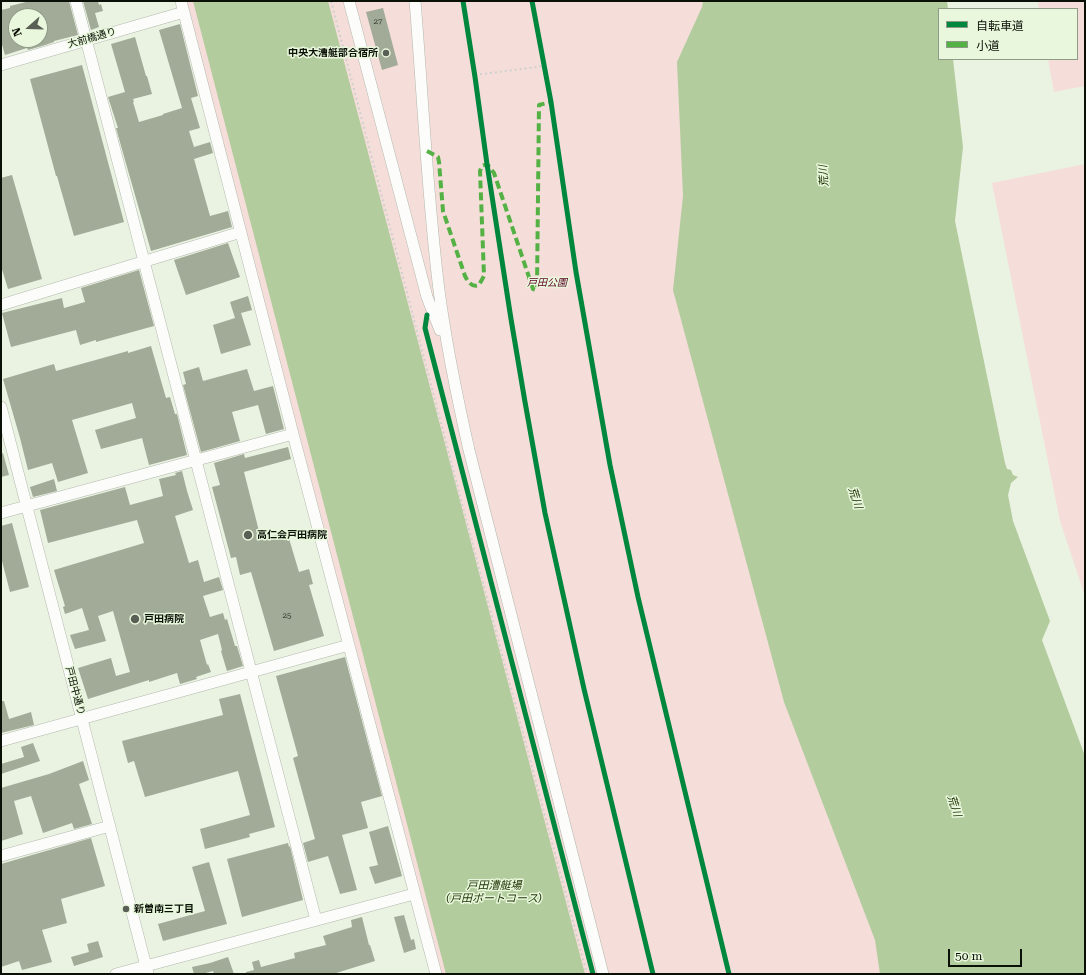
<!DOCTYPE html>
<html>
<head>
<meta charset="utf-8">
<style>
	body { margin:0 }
	#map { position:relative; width:1086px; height:975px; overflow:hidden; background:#eaf2e2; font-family:"Roboto Serif","Noto Sans JP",serif }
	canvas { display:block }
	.frame { position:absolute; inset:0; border:2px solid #0b1007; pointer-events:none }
	.legend { position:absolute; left:938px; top:8px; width:140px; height:52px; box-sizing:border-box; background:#e9f8dc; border:1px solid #909b87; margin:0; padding:5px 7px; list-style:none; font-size:12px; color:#0b1007 }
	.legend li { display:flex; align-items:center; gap:8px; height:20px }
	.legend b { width:20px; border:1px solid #909b87 }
	.north { position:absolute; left:8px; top:8px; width:40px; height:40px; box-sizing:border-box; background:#e9f8dc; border:1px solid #909b87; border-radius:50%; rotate:250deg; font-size:11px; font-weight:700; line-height:16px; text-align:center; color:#0b1007 }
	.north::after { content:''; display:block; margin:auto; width:14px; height:18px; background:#595f54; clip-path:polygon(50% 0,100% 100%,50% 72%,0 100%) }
	.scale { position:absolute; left:948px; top:949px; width:74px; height:18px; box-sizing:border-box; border:2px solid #0b1007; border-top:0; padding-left:5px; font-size:12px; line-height:14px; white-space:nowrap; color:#0b1007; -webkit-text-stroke:3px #e9f8dc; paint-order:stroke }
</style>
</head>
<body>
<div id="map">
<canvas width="1086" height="975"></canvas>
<div class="frame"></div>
<ul class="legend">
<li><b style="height:5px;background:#00873e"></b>自転車道</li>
<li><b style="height:5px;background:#54b144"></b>小道</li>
</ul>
<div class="north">N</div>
<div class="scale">50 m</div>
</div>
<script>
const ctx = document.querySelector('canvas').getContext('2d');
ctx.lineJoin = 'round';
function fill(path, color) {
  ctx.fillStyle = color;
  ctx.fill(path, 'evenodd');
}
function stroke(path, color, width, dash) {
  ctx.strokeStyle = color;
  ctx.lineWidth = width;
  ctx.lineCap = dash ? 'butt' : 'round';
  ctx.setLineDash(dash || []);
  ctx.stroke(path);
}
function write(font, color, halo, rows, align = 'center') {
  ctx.font = font + ' "Roboto Serif","Noto Sans JP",serif';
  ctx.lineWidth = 3;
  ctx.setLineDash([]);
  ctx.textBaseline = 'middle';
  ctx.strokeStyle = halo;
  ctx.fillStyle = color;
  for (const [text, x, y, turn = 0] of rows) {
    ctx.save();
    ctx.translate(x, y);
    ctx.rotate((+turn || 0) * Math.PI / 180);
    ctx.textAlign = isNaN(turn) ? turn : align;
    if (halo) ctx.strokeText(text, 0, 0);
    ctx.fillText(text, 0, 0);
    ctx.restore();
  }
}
fill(new Path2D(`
	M182,1H811L1010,974H442L287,399Z
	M1038,1H1085V86L1054,92L1048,59H1077V9H1039Z
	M1085,164V596L1060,521L992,183Z`), '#f5ddda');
fill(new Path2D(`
	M193,1H328L585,974H446Z
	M703,1H947L948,9H939V59H953L963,147L955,221L1005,463L1007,469L1011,470L1013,475L1018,477L1011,483L1008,495L1013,521L1050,621L1042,640L1085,756V974H880L875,940L784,702L673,290L683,196L677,62L702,7Z`), '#b3cc9d');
fill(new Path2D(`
	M30,1H69L78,35L54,41V42L42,46L28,50L27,48L5,55L1,41V10L10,8V6ZM16,16H40V40H16Z
	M83,1H98L99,5L101,4L103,11L95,13L99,27L91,30Z
	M383,8L398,65L382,70L366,12Z
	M180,24L198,96L191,98L200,128L189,131L194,147L210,142L213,153L194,159L210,216L228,211L232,227L151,251L125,160L116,128H118L108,97L125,92L111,44L135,37L146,76H147L152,94L133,99L134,102H133L139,122L163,115V114L182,108L159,30Z
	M82,65L124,222L74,236L57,176H56L30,79Z
	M12,175L42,279L8,289L1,266V178Z
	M228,243L240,277L186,295L174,260Z
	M139,270L154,326L96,342V340L80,345L76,330L11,347L2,313L62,298L64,308L85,302L81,288Z
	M248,296L252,310L241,313L251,345L221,354L213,325L235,318L230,302Z
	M151,346L166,398L170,397L175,414H177L187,455L149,465L142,438L101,449L95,430L136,418L132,403L72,420L88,473L58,482L52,463L28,470L20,438L3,379L54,364L56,371L128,351V353Z
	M199,367L203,381L247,369L254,391L273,386L284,429L266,434L258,405L232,412L240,441L201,452L183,385L186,384L183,372Z
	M288,447L291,459L244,472L261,539L287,532L299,572L309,569L313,584L309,585L324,636L274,651L251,572L240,575L236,557L231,558L212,487L220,485L214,463L244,454L245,458Z
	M3,453L9,475L1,477V454Z
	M182,471L187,491L193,510L175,516L189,563L198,560L204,582L219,577L223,590L203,596L210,617L223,613L225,620L227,619L235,646H237L243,666L227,671L221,651L222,650L218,634L200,640L207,665L208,664L211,672L196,677L197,679L180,684L177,673L149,682V680L88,699L78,668L111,658L116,676L130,672L113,611L98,616L106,641L75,649L70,635L89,630L82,608L65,614L63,607L65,606L54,570L144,543L137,520L48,543L40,510L125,487L130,505L163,496L159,479L176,475L175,473Z
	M54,479L57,491L33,497L30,487Z
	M12,523L29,587L10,592L1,557V526Z
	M345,657L382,796L361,802L368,828L342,835L357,890L340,894L328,856L308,862L303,843L315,839L293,758L298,756L276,676Z
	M240,694L275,827L249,834L250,837L205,849L200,829L250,815L238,771L145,797L134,761L128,763L122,741L223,715L219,699Z
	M1,701H4L9,719L31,712L34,725L1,733Z
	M33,743L40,761L1,774V764L24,757L21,747Z
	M83,761L89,780L79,784L92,824L74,829L72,823L43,833L31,796L14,801L23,834L1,841V788L49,774Z
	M388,826L402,876L375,884L369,867L378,865L369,832Z
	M91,838L105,886L61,899L67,923L42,930L52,962L22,970L19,961L1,967V864Z
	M288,843L289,847L290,846L303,900L242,917L227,859Z
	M209,862L227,924L163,941L158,924L205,911L192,867Z
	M404,915L411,940L414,939L416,949L404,953L394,917Z
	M362,917L369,945H370L375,961L333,974H246V972L254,970L252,962L259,960L261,967L295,958L294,953L326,945L323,936L352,927L351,920Z
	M98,941L103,957L74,966L71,957L89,952L87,944Z
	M228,957L234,974H214L213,971L202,974H194L192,967L210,963Z`), '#a1ab98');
const minor = new Path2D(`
	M76,1L316,920
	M181,1L293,434L436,974
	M349,1L427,297L440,330
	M415,1C423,97 427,194 439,290C446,344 457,397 469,450L603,974
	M1,65L184,12
	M1,305L241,232
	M1,407L148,974
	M1,513L293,434
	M1,741L349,645
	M1,856L110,826
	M116,974L414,894`);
stroke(minor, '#b2b8ac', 12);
stroke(new Path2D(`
	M331,1L461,500L587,974
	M475,75L544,66`), '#ced1cc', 2, [2, 3]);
stroke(minor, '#fcfdfb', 11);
stroke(new Path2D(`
	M427,151L438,157L439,162L443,211L465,276C468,282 472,288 479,285L484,276L480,171L482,166L487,164L494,173L533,289L536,290L537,287L539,105L551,102`), '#54b144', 4, [8, 4]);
stroke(new Path2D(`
	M463,1L475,77L487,164L511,319L525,402L545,513L584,689L653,974
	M532,1L551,102L576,272L610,465L638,597L729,974
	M427,315L425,328L593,974`), '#00873e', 5);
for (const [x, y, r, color] of [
	[386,53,4,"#595f54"],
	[248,535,5,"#595f54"],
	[135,619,5,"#595f54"],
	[126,909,4,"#595f54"]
]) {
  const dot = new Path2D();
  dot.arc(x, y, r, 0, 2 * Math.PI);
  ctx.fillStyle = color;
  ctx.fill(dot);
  stroke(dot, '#e9f8dc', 1.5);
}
write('8px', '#30372b', null, [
	["27",378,22],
	["25",287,616]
]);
write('10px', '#0b1007', '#e9f8dc', [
	["大前橋通り",92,38,-16],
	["戸田中通り",75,691,75]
]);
write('bold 10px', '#0b1007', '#e9f8dc', [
	["中央大漕艇部合宿所",378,53,"right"],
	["高仁会戸田病院",257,535],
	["戸田病院",144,619],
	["新曽南三丁目",134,909]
], 'left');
write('italic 10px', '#5c0125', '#e9f8dc', [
	["戸田公園",547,283]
]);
write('italic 11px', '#203507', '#e9f8dc', [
	["荒川",824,176,-94],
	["荒川",855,498,72],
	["荒川",954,806,72],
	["戸田漕艇場",494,886],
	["(戸田ボートコース)",494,899]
]);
</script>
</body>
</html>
